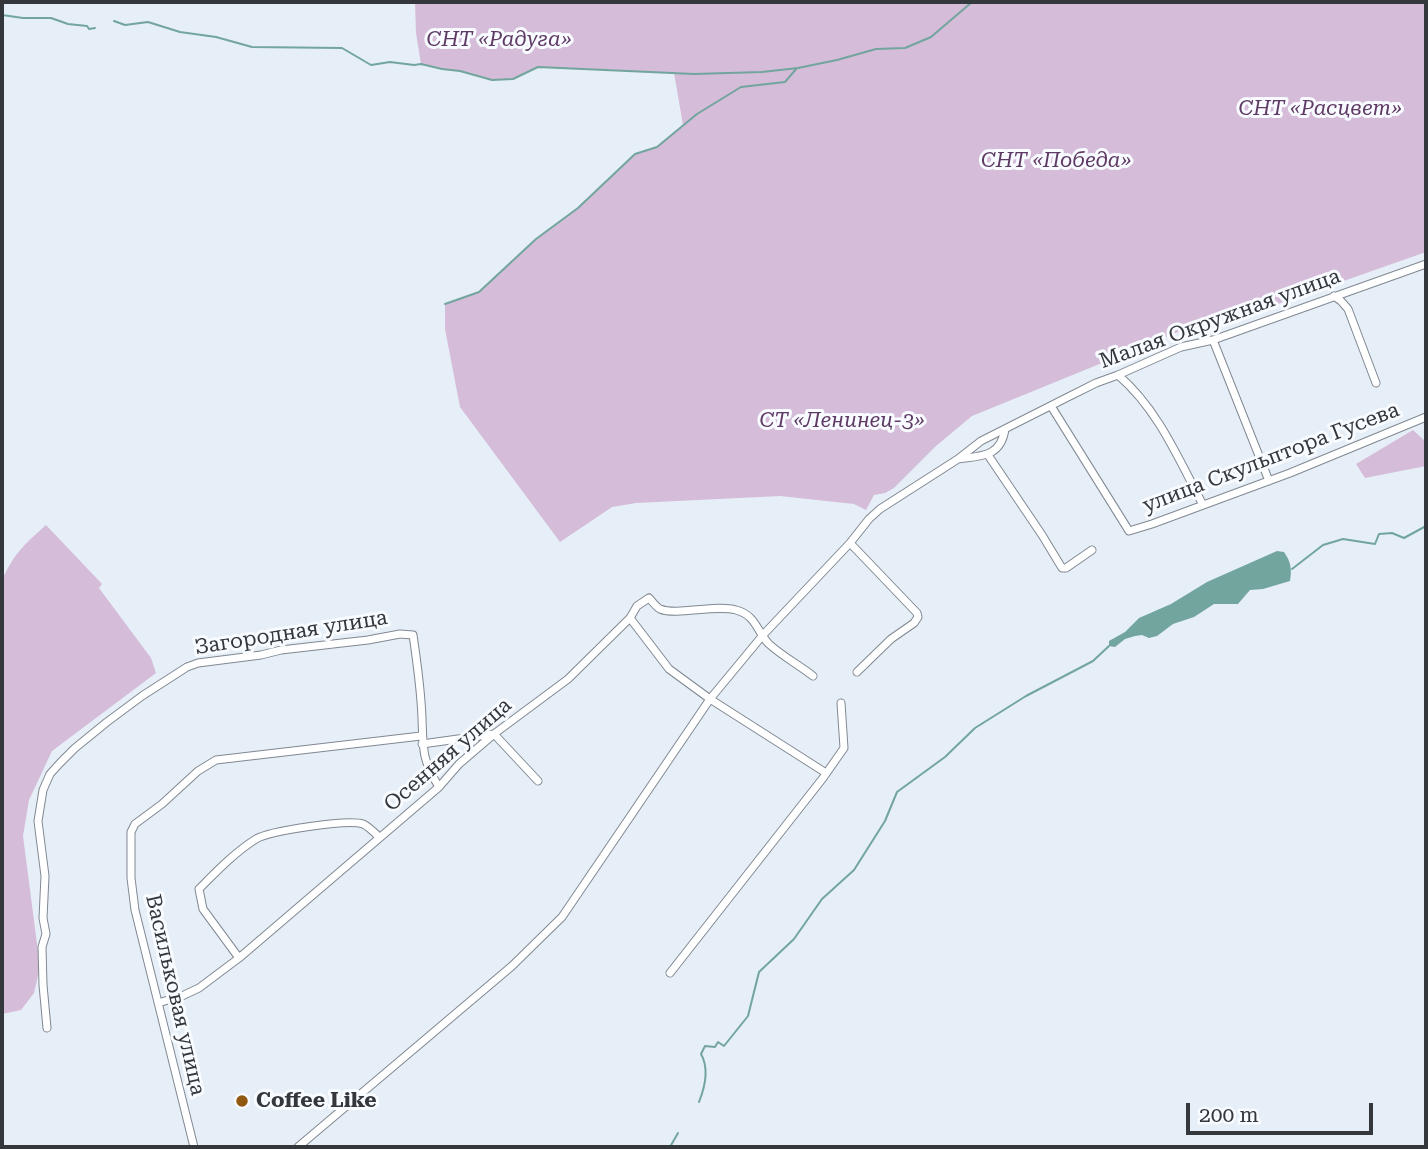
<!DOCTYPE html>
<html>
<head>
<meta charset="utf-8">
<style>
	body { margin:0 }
	#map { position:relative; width:1428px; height:1149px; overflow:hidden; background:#e6eef7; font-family:"Roboto Serif",serif }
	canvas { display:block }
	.frame { position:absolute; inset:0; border:4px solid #34373b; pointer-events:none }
	.scale { position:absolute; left:1186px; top:1103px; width:187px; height:32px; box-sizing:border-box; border:4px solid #34373b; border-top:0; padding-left:9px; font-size:21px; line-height:24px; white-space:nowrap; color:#34373b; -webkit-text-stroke:5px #f8fbff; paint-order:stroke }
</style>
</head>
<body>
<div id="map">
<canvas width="1428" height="1149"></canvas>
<div class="frame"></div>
<div class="scale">200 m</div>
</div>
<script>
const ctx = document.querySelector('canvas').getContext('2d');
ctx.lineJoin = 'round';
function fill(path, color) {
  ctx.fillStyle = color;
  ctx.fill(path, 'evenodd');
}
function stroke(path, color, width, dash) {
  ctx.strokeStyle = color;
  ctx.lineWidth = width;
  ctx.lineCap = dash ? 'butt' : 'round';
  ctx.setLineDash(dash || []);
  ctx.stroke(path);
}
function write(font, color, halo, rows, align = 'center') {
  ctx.font = font + ' "Roboto Serif",serif';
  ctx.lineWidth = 6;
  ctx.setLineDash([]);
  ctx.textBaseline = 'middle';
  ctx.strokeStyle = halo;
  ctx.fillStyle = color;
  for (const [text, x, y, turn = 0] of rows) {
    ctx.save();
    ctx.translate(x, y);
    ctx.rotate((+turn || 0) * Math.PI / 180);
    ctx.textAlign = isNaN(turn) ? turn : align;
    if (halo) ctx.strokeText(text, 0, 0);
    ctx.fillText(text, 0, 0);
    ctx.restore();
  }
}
fill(new Path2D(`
	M415,2H1426V252L1241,317L1239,309L1227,312L972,416L936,446L894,488L885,493L874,495L866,510L854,504L780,496L636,503L612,507L560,542L460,407L445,329V304L479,292L536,239L578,208L635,154L657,147L683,125L674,73L538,67L513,79L492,80L460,71L442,69L421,64L416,33Z
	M1413,430L1426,442V466L1365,478L1356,464Z
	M46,525L102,584L99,588L151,658L156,673L52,751L29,800L23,836L40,967L34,993L21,1010L2,1014V580C15,552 24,545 46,525Z`), '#d5bcd9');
fill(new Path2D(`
	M1277,551L1284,552C1291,562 1292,569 1290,581L1263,589L1250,590L1238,604H1214L1194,617L1173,624L1157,636L1149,638L1142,635L1135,636L1125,639L1115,647L1109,646V641L1125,632L1139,618L1171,604L1207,582Z`), '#72a59e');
stroke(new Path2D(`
	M2,15L23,18H51L68,24L87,26L89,29L95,28
	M114,21L125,25L148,22L180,32L216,37L252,47L342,48L371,65L390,62L414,65L421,64L442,69L460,71L492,80L513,79L538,67L694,74L762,72L798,68L837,60L876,49L905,48L931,37L972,2
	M445,304L479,292L536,239L578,208L635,154L657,147L697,114L741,87L785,82L797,68
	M1292,569L1323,545L1343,539L1375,544L1379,534L1392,533L1404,538L1426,526
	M699,1102C705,1087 709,1068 701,1054L705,1046L715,1047L718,1042L724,1046L748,1016L759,972L794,939L822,899L854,870L885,821L897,792L945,757L975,728L1026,696L1093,661L1109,646
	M670,1147L678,1133`), '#72a59e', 2);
const minor = new Path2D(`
	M1334,296L1341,301L1348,309L1376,383
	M1213,340L1269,481
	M1118,375C1158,409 1179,460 1203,505
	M1051,406L1129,531L1152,524L1290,473L1426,417
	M988,455L1042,535L1062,568H1066L1092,550
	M958,459C981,456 1001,457 1005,429
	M850,543L917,613L918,617L914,623L891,639L857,672
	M630,618L669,669L710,699L826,773
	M422,744L494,734L538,781
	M239,958L203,909L199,889C216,872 235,852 256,839C269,831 348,819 363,824C368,826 375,833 379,837
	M670,973L823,778L844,748L841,703
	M158,1003L182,996L199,988L239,958L439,787L459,764L494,734L568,679L630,618L637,606L649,598C652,601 656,607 660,609C677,616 715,604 736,610C756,615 757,632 769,644C782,656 799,665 813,676
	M47,1028L43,985L42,947L46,934L43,918L45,876L38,821L43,790L50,774L60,763L75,748L107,722L142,696L187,667L198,663L261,655L281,650L368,640L400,634L413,635C417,662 421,691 422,718C423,749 422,760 439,787
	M194,1147L135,910L131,878V832L135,824L162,804L198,771L216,760L421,736
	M298,1147L512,966L562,917L710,699L763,635L850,543L869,519L880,509L958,459L981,441L1068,397L1096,383L1118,375L1181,347L1213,340L1426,264`);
stroke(minor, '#818891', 9);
stroke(minor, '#fff', 7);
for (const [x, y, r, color] of [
	[242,1101,7,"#915812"]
]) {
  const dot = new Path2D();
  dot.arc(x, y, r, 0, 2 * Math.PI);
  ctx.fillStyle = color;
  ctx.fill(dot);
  stroke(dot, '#f8fbff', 2.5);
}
write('italic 21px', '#5f3a65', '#f8fbff', [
	["СНТ «Радуга»",499,40],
	["СНТ «Расцвет»",1320,109],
	["СНТ «Победа»",1056,161],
	["СТ «Ленинец-3»",842,421]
]);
write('21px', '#34373b', '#f8fbff', [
	["Малая Окружная улица",1220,319,-20],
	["улица Скульптора Гусева",1271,458,-21],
	["Загородная улица",291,633,-9],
	["Осенняя улица",448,755,-41],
	["Васильковая улица",175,995,77]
]);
write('bold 21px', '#34373b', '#f8fbff', [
	["Coffee Like",256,1101]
], 'left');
</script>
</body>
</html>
